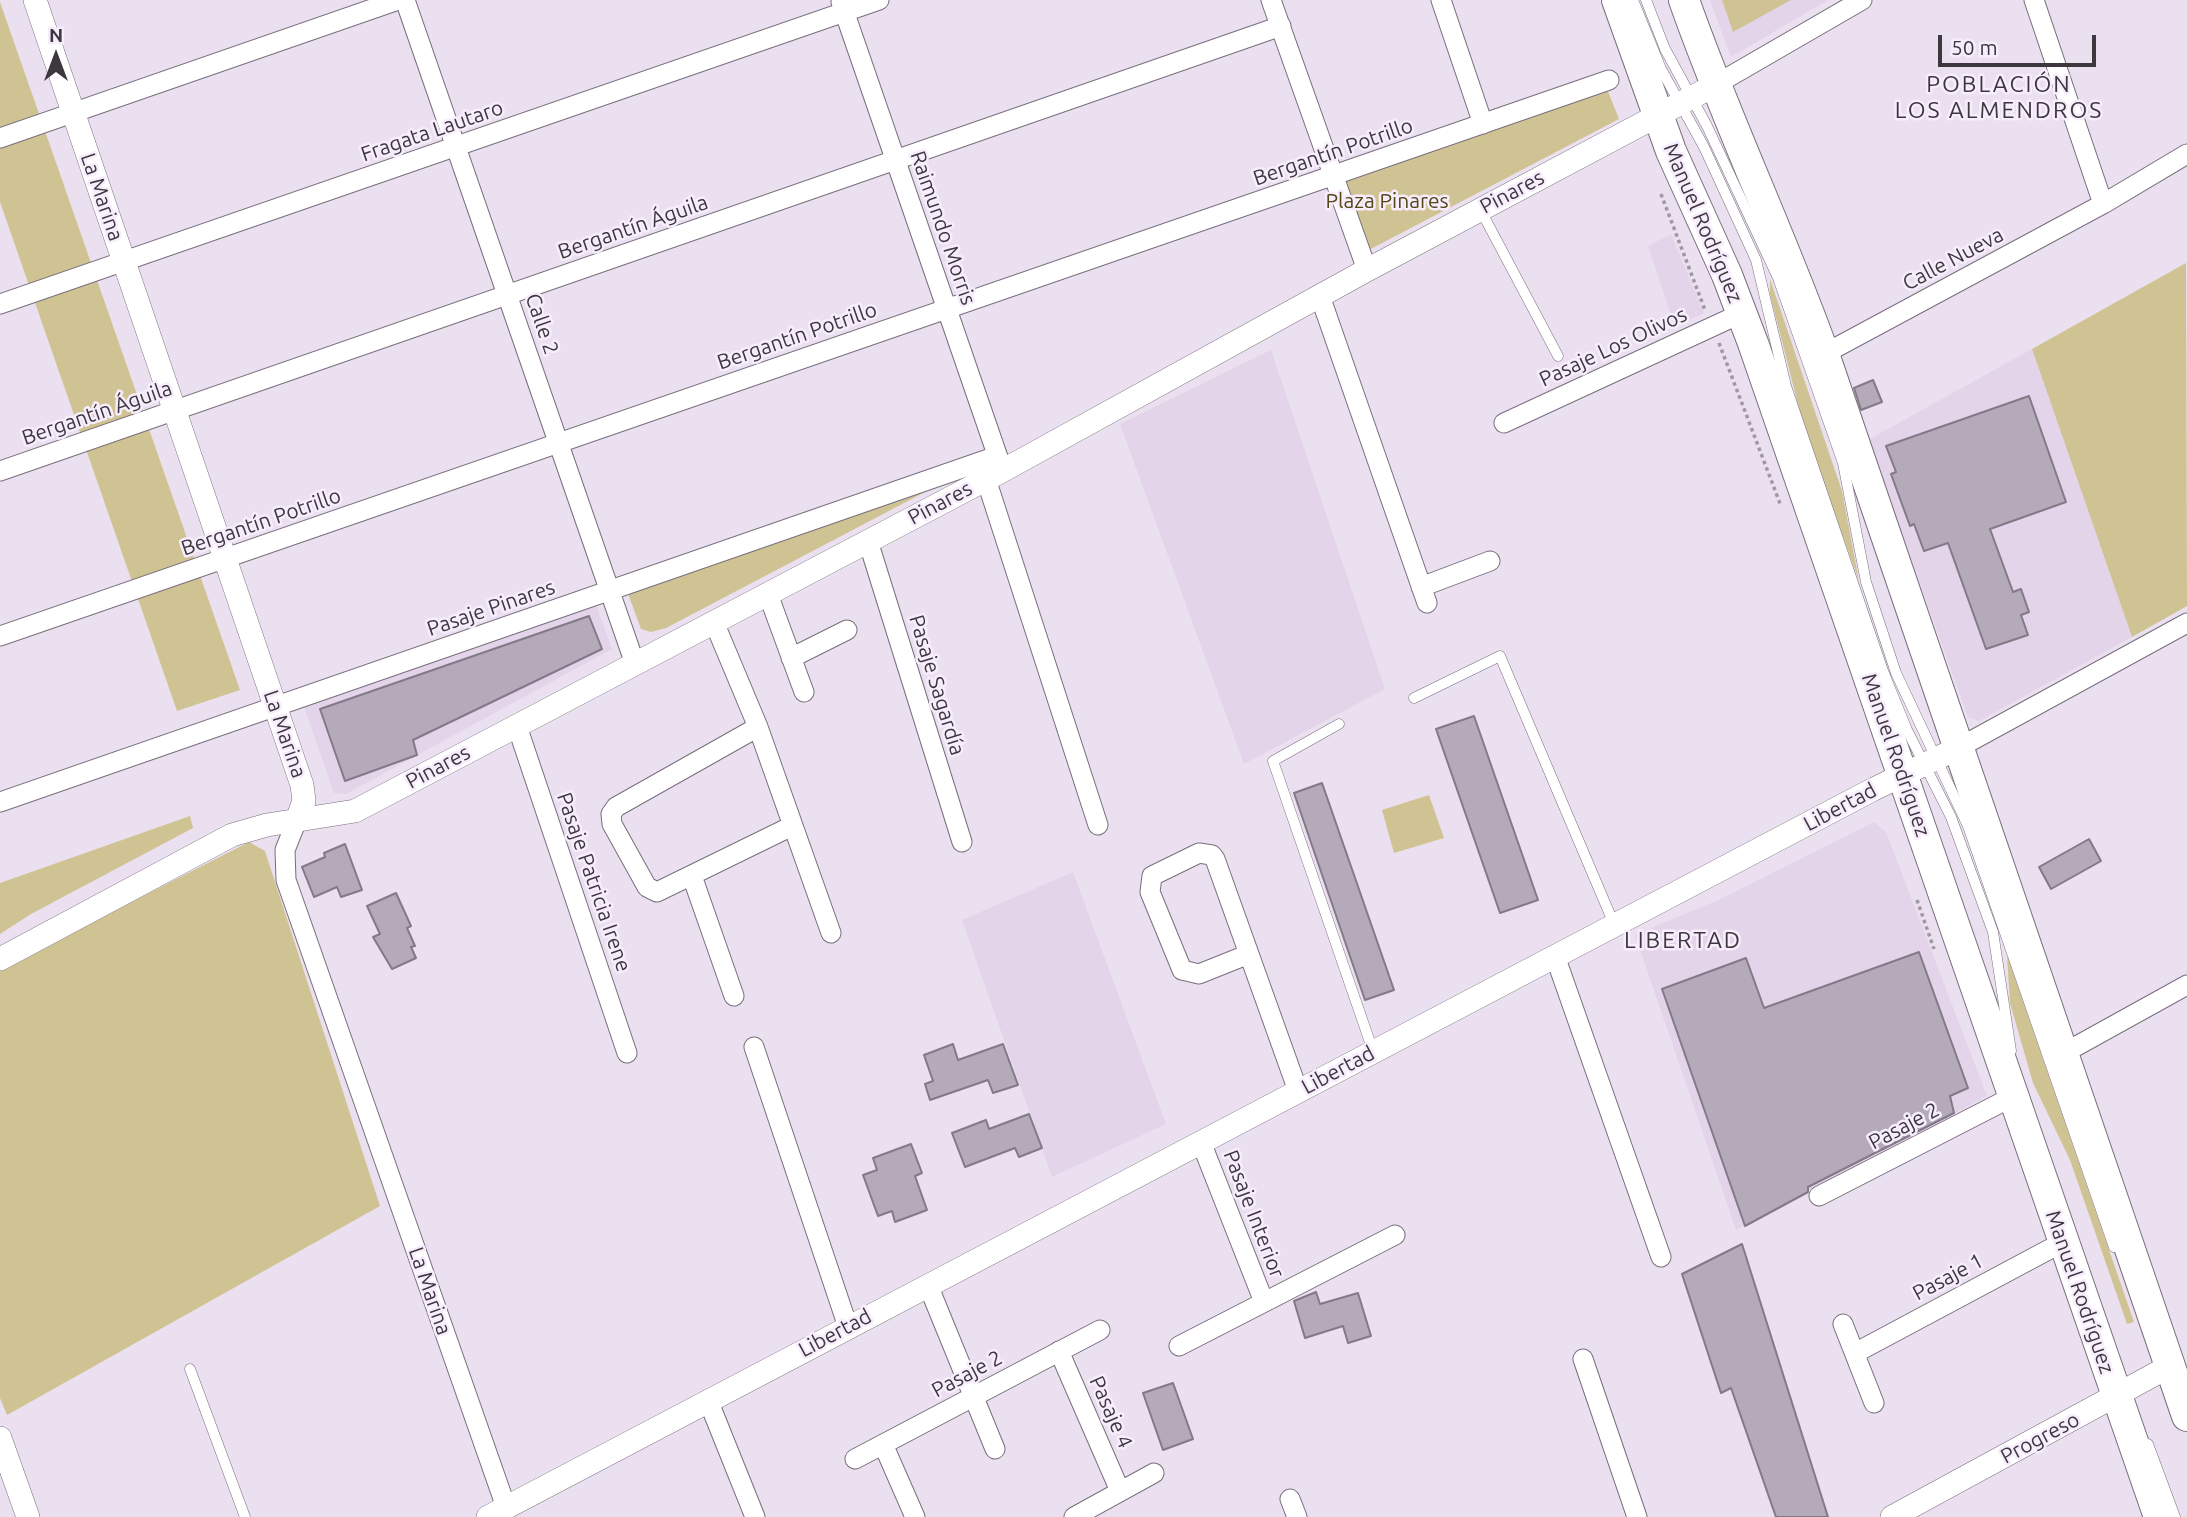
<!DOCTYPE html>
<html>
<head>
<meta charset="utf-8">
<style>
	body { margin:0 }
	#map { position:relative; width:2187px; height:1517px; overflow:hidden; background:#ebe0ef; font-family:Ubuntu,sans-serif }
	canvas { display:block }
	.north { position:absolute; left:21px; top:21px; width:70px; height:70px; -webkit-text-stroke:5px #f8edfd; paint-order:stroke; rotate:0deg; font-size:19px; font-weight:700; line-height:28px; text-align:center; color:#3d383e }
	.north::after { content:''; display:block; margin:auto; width:24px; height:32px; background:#3d383e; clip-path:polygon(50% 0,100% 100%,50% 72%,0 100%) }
	.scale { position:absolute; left:1938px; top:35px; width:158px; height:32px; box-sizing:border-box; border:4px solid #3d383e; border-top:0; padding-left:9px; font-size:21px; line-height:24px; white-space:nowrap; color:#3d383e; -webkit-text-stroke:5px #f8edfd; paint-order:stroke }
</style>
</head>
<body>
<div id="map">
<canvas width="2187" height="1517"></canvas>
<div class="north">N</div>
<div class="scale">50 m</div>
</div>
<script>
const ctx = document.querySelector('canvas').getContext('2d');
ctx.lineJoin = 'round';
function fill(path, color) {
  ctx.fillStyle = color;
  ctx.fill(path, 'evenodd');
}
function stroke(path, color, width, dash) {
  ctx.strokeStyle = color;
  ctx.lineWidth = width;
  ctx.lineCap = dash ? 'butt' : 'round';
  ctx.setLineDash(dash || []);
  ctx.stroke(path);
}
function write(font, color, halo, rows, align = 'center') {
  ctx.font = font + ' Ubuntu,sans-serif';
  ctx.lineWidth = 5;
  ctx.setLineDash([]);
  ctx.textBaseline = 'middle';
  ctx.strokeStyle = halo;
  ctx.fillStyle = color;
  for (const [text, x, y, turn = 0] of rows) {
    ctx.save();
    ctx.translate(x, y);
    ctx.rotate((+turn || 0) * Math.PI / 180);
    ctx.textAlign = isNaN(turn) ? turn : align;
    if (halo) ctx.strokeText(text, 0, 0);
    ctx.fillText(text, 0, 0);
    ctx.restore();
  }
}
fill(new Path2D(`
	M1710,0H1828L1731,57Z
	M1671,234L1704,313L1675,327L1648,246Z
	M2032,349L2132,637L1979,721L1968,717L1868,440Z
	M1271,350L1385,689L1244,764L1120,424Z
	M596,605L612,649L346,794L334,793L303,704Z
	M1874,822L1886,832L1987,1096L1736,1230L1635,935L1723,898Z
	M1073,872L1166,1124L1052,1177L962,920Z`), '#e4d4ea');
fill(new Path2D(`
	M1722,0H1791L1733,32Z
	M0,2L240,690L177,711L0,202Z
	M1607,89L1619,119L1365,252L1345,185L1347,180Z
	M2186,263L2187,606L2132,637L2032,349Z
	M1770,279L1842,491L1859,581L1803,424L1770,294Z
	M946,481L666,628L651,632L641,629L627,591Z
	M1429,795L1444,838L1394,853L1382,810Z
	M190,816L193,828L31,914L0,934V883Z
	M249,842L265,851L380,1206L7,1415L0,1398V969Z
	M2007,955L2134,1322L2127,1324L2070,1160L2033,1083L2010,1003Z`), '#d0c393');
const building = new Path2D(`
	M1873,380L1882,402L1861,410L1854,388Z
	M2029,396L2066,502L1990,529L2013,592L2021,589L2029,612L2021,615L2028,635L1986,649L1948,543L1924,551L1914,524L1910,526L1891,474L1896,472L1886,446Z
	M589,616L602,649L413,740L417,755L345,781L320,709Z
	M1474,716L1538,900L1500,913L1436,729Z
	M1322,783L1394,990L1365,1000L1294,793Z
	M2089,839L2101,861L2051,889L2039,867Z
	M345,844L362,890L341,897L337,887L314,897L302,867L325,857L324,853Z
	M396,893L411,926L407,928L415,946L411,947L416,958L392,969L373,937L380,934L367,906Z
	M1919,952L1968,1088L1950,1096L1954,1113L1808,1187V1192L1745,1226L1662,989L1746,958L1764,1008Z
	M953,1044L958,1060L1003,1044L1018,1085L993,1093L988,1080L930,1100L925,1084L933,1081L924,1055Z
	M1029,1114L1042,1148L1019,1157L1015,1148L965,1167L952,1133L986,1120L989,1129Z
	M911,1144L922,1173L915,1176L927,1210L895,1222L892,1211L878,1216L863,1175L877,1170L873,1158Z
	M1742,1244L1828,1517H1776L1731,1388L1721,1393L1682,1274Z
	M1316,1292L1320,1304L1358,1293L1371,1336L1348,1343L1343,1326L1305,1338L1294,1301Z
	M1173,1383L1193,1439L1163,1450L1143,1393Z`);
fill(building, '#b4aab9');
stroke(building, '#837987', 2);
const service = new Path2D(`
	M1633,0L1661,69L1704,147L1756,260L1786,386L1883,671L1907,730L1951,817L1993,932L2011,1051
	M1646,0L1665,49L1707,126L1778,278L1843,463L1866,582L1896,673L1968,826L2114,1247
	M1480,209L1558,356
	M1414,698L1500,656L1614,924
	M1339,724L1273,761L1373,1051
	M190,1369L245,1517
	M2148,1444L2175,1517`);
const minor = new Path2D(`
	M405,0L635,664
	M1271,0L1367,270
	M1441,0L1483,124
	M2034,0L2103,204
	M841,2L1001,466
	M1715,85L1862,0
	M0,138L398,0
	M1320,296L1427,603
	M0,304L879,0
	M1824,354L2103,204L2187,154
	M1504,423L1742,313
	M0,471L1281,26
	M986,479L1098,825
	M868,541L962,842
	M1421,587L1490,561
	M768,594L804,692
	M714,622L758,727L831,933
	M0,636L1609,80
	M791,658L847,630
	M517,726L627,1053
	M758,727L616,807L611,814L612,824L647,887L657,892L792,826
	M1960,747L2187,623
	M0,802L997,456
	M297,820L285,850L286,880L506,1507
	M692,876L734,996
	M1249,954L1199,974L1182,970L1150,892L1152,876L1199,853L1212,855L1215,859L1298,1091
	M1555,956L1661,1257
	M754,1047L848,1327
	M2064,1053L2187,985
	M1201,1142L1264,1302
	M1819,1196L2012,1097
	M928,1285L995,1449
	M1843,1324L1874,1403
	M1179,1346L1395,1235
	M1059,1351L1120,1491
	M1855,1353L2063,1242
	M1583,1359L1637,1517
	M708,1400L755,1517
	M883,1444L915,1517
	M855,1459L1100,1330
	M1290,1499L1297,1517
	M1074,1517L1154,1473`);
const tertiary = new Path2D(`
	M35,0L302,785L304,801L297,820
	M0,959L232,835L267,825L355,811L1002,471L1367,270L1715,85
	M0,1438L28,1517
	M488,1517L1872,790L1960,747
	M1892,1517L2170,1366`);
const primary = new Path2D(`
	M1617,0L1671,151L1727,275L1753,343L2159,1517
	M1684,0C1726,120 1781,234 1824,354L2187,1416`);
stroke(service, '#786e7c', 11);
stroke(minor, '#786e7c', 21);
stroke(tertiary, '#786e7c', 24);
stroke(primary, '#786e7c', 32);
stroke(new Path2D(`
	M1661,194L1705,310
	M1719,343L1781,506
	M1917,900L1934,949`), '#9f97a2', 3.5, [3.5, 3.5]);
stroke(service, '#fff', 10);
stroke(minor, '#fff', 19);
stroke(tertiary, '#fff', 23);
stroke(primary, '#fff', 30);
write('21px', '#3d383e', '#f8edfd', [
	["Fragata Lautaro",432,131,-19],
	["Bergantín Potrillo",1333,152,-19],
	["Pinares",1512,192,-28],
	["La Marina",102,197,71],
	["Manuel Rodríguez",1703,223,67],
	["Bergantín Águila",633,227,-19],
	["Raimundo Morris",943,228,71],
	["Calle Nueva",1953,259,-28],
	["Calle 2",542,324,71],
	["Bergantín Potrillo",797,336,-19],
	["Pasaje Los Olivos",1613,347,-25],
	["Bergantín Águila",97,413,-19],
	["Pinares",940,503,-28],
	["Bergantín Potrillo",261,522,-19],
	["Pasaje Pinares",491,608,-19],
	["Pasaje Sagardía",937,685,73],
	["La Marina",285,734,71],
	["Manuel Rodríguez",1896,755,71],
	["Pinares",438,767,-28],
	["Libertad",1840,807,-28],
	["Pasaje Patricia Irene",594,882,71],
	["Libertad",1338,1070,-28],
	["Pasaje 2",1904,1126,-28],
	["Pasaje Interior",1254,1214,69],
	["Pasaje 1",1948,1277,-28],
	["La Marina",430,1291,71],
	["Manuel Rodríguez",2080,1292,71],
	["Libertad",835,1333,-28],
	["Pasaje 2",967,1374,-28],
	["Pasaje 4",1111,1412,66],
	["Progreso",2040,1438,-28]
]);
write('21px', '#534718', '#f8edfd', [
	["Plaza Pinares",1387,201]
]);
ctx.letterSpacing = '2px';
write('23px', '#3d383e', '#f8edfd', [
	["POBLACIÓN",1999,84],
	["LOS ALMENDROS",1999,110],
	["LIBERTAD",1683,940]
]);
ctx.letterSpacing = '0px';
</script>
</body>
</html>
